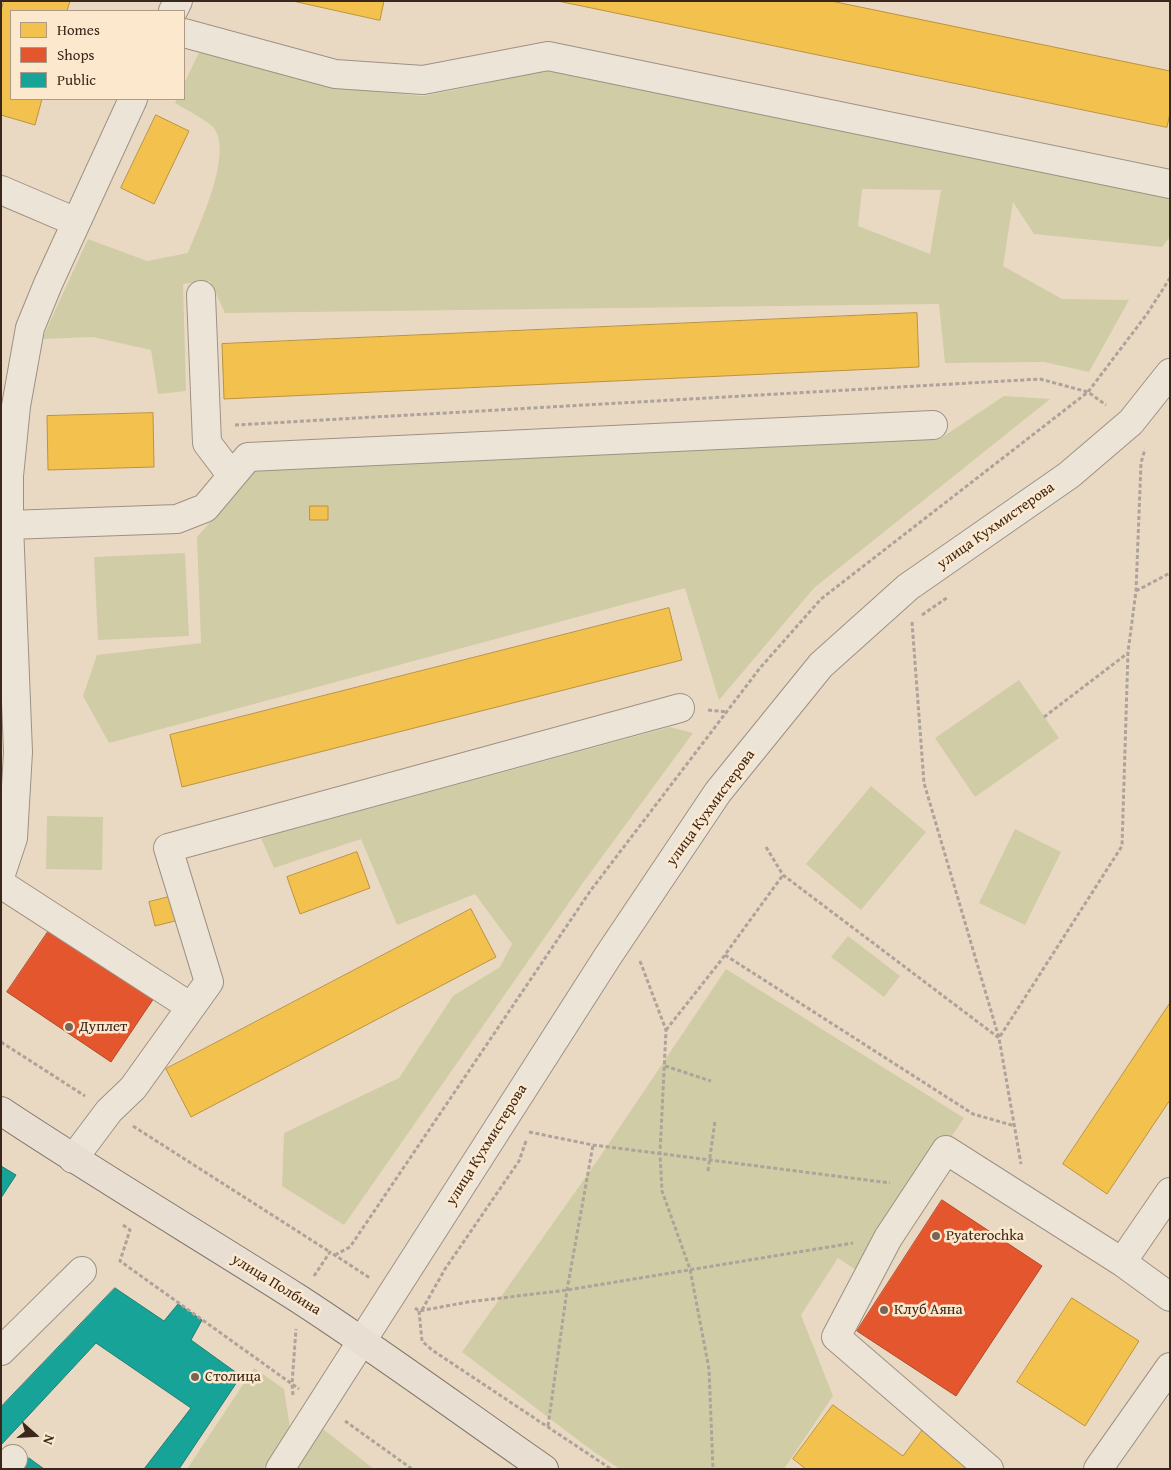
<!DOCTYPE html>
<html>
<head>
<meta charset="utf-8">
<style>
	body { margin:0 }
	#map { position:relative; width:1171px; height:1470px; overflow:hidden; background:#ead9c2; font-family:"Gentium Book Plus",serif }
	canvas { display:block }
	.frame { position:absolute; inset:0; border:2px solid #3b261c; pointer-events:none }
	.legend { position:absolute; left:10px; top:10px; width:175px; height:90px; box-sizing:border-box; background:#fce8cd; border:1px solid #af9a86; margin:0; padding:6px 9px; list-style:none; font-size:15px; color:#3b261c }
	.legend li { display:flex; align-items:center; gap:10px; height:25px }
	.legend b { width:25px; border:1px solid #af9a86 }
	.north { position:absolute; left:10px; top:1410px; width:50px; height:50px; -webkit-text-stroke:4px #fce8cd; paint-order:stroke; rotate:109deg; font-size:14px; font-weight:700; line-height:20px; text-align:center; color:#3b261c }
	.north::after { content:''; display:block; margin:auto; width:18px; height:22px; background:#3b261c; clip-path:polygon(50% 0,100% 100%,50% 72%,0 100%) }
</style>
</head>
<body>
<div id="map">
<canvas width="1171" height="1470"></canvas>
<div class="frame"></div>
<ul class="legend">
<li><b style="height:14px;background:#f2c14e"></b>Homes</li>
<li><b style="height:14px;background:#e4572e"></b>Shops</li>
<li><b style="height:14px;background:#17a398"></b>Public</li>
</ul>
<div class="north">N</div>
</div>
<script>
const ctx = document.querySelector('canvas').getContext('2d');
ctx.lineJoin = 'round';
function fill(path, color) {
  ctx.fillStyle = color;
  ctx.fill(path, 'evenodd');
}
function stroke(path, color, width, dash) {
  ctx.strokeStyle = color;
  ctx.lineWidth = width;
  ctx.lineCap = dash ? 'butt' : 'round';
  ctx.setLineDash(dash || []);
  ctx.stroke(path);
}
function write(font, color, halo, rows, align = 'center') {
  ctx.font = font + ' "Gentium Book Plus",serif';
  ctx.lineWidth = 5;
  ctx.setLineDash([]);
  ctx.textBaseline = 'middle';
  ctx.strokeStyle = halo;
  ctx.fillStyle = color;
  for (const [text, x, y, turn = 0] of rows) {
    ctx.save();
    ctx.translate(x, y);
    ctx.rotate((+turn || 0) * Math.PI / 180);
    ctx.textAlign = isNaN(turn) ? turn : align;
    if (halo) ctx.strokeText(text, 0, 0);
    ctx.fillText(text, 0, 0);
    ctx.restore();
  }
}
fill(new Path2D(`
	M200,50L331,87L423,96L484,84L544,68L1170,197V237L1162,247L1034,234L1013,202L1003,266L1062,299L1129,300L1089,372L1044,362L945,363L939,304L225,313L210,281L183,284L186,391L158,394L151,350L93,337L42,339L88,239L147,261L188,253C199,225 233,155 214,128C210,122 183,108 175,103L177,99H184V84ZM862,189L941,190L930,254L858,226Z
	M1004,396L1050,399L814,588L719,700L685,588L109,743L83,696L97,655L201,643L197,537L260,466L941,438Z
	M185,553L189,636L98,640L94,557Z
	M1019,680L1059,738L975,797L935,738Z
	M670,727L693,733L582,884L344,1225L282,1186L284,1133L399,1078L453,996L500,967L512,944L475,894L397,925L361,839L274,868L261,838Z
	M871,786L926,832L861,910L806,864Z
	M47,816L103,817L102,870L46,869Z
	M1015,829L1061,852L1025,925L979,903Z
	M848,936L900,976L884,997L831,957Z
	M726,969L964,1118L859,1272L838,1258L801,1315L833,1396L784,1469H620L594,1452L462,1352L597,1161Z
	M254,1368L284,1389L290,1428L263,1469H187Z
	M323,1429L374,1469H296Z`), '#d0cca6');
const homes = new Path2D(`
	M4,1H70L67,11H11V99H42L35,125L1,115V11Z
	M293,1H384L380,20Z
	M558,1H831L1170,71V113L1167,127Z
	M156,115L189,131L154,204L121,188Z
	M917,313L919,367L224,399L222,344Z
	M153,413L154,467L48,470L47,416Z
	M310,506H328V520H310Z
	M669,608L682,660L182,787L170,735Z
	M357,852L370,888L300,914L287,877Z
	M173,896L179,920L155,926L149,902Z
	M471,909L496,957L191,1117L166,1069Z
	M1170,1003V1100L1107,1194L1063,1164Z
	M1072,1298L1139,1341L1085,1426L1017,1382Z
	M833,1405L903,1456L925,1426L983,1469H806L793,1459Z`);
fill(homes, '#f2c14e');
stroke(homes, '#bb923f', 1);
const shops = new Path2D(`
	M52,926L156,995L111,1062L7,992Z
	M942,1200L1042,1266L956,1396L857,1331Z`);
fill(shops, '#e4572e');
stroke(shops, '#b14829', 1);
const public = new Path2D(`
	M1,1166L16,1175L1,1198Z
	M115,1288L164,1321L178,1304L202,1320L191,1340L241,1376L179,1469H144L191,1408L96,1343L1,1445V1407Z
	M29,1458L44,1469H20Z`);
fill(public, '#17a398');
stroke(public, '#227e73', 1);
const minor = new Path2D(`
	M173,11L178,1
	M184,33L335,74L423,80L548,56L1170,184
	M1,190L76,222
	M201,295L207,443L232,476
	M9,525L177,519L205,508L248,457L933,425
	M1,874L13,838L18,752L9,525V476L16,406L30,328L48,284L133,99
	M1,884L191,1007
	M73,1159L109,1111L133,1088L209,982L168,848L680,708
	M1122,1262L1170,1192
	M1,1351L82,1271
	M3,1469L13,1459
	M280,1469L608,956L718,792L821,665L908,587L1069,475L1131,422L1170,373
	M989,1469L836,1337L888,1238L946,1150L1122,1262L1170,1297
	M1098,1469L1170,1367`);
const major = new Path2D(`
	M1,1111C99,1176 200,1236 299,1299C382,1353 462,1412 544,1469`);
stroke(minor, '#9d9183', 30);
stroke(major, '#84796c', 30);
stroke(new Path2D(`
	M235,425L1040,379L1088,392L1106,405
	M1136,591L1170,573
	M922,615L948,597
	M912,622L924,783L999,1038L1021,1164
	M708,710L727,712
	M1044,717L1128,653
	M766,847L783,875L999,1038L1122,846L1128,652L1136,591L1141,463L1145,449
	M725,955L973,1114L1015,1126
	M640,961L666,1030L660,1153L662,1191L690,1269L709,1369L713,1469
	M666,1030L719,963L783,875
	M1,1042L85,1096
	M665,1066L711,1081
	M133,1126L330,1252
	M529,1132L593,1145L890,1183
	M708,1171L715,1121
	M123,1225L130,1230L120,1261L299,1389
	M335,1255L350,1247L591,890L760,668L821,599L1088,392L1147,314L1170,278
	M314,1276L330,1252L370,1278
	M415,1308L419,1311L468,1302L567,1290L853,1243
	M422,1310L445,1269L519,1161L526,1141
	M419,1311L422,1341L432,1350L611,1469
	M293,1395L292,1384L296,1329
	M345,1421L412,1469
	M548,1426L567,1290L593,1145`), '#ada39a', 3, [4, 2.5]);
stroke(minor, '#ede4d8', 28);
stroke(major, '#e8dfd2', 28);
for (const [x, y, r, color] of [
	[69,1027,5,"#786556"],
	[936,1236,5,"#786556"],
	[884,1310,5,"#786556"],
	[195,1377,5,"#786556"]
]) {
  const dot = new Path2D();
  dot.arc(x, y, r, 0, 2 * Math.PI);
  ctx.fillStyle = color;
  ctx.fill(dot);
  stroke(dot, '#fce8cd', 2);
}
write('15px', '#3b261c', '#fce8cd', [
	["улица Кухмистерова",996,526,-35],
	["улица Кухмистерова",711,808,-54],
	["улица Кухмистерова",487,1145,-58],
	["улица Полбина",276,1285,32]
]);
write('15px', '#3b261c', '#fce8cd', [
	["Дуплет",79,1027],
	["Pyaterochka",946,1236],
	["Клуб Аяна",894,1310],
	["Столица",205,1377]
], 'left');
</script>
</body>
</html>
